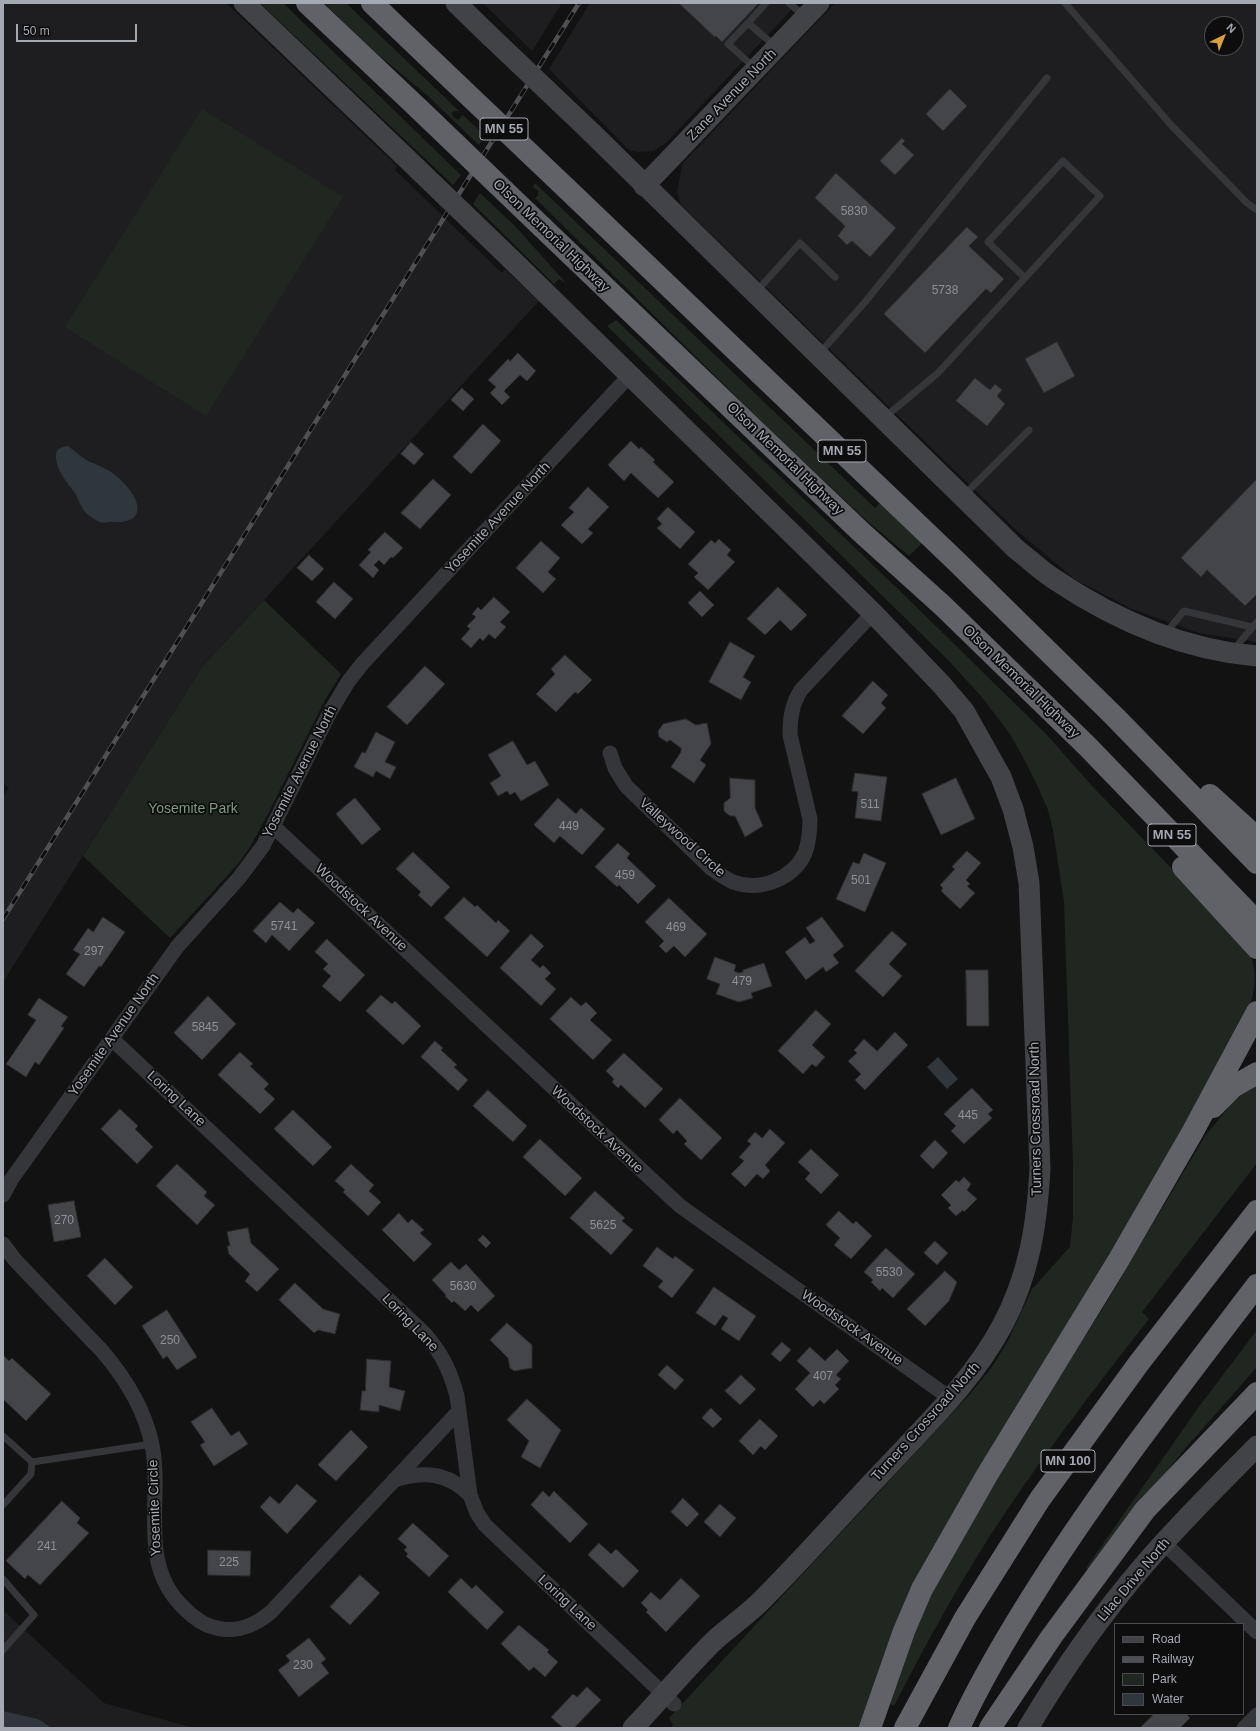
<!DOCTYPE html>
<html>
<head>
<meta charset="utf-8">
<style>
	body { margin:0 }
	#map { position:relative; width:1260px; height:1731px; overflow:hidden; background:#121213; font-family:Arial,sans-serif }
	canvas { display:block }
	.frame { position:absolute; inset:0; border:4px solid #a5a9b2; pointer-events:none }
	.legend { position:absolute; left:1114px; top:1623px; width:130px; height:92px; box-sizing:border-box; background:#0d0d0e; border:1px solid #4a4b50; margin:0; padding:5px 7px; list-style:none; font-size:12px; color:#a5a9b2 }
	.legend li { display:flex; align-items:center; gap:8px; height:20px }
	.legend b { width:20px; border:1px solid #4a4b50 }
	.north { position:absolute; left:1204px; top:16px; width:40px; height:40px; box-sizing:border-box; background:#0d0d0e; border:1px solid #4a4b50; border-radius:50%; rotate:43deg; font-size:11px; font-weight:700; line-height:16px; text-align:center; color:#a5a9b2 }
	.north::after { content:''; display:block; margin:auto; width:14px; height:18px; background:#d9a043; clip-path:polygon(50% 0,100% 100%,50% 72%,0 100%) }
	.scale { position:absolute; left:16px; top:24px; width:121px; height:18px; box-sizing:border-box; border:2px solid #a5a9b2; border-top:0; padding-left:5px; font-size:12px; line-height:14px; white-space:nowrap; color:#a5a9b2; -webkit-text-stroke:3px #0d0d0e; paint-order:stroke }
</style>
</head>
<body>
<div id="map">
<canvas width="1260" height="1731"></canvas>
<div class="frame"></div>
<ul class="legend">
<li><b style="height:5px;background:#414347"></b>Road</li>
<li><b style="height:5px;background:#4e5054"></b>Railway</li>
<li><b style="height:11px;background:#202721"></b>Park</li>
<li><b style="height:11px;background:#2f363c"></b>Water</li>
</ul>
<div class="north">N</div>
<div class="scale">50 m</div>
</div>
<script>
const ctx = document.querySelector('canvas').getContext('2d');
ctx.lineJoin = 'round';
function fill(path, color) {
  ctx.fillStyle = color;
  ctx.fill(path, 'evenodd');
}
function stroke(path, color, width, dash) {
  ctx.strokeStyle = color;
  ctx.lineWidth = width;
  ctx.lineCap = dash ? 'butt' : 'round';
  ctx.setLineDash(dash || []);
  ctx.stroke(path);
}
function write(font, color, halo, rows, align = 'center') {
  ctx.font = font + ' Arial,sans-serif';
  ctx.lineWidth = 3.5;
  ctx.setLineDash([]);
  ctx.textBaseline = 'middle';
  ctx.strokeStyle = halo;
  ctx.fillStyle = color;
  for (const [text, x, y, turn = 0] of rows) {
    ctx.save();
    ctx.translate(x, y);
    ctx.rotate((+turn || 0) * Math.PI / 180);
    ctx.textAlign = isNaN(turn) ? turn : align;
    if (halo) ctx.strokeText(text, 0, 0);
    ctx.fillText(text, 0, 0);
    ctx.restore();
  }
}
fill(new Path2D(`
	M3,3H226L397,166L395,170L502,273L505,269L539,301L203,666L3,982V797L9,788L3,783Z
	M483,3H562L532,51Z
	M590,3H798L666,143L653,151L639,152L629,150L549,69Z
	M835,3H1257V642L1199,633L1132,609L1076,580L1016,530L681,205L677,191L683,163ZM1212,24H1236V48H1212Z
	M5,1612L104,1703L194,1728H3V1614Z`), '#1e1e20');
fill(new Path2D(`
	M260,3H283L461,175L453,185Z
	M324,3H346L459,111H454L452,113L453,117L458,120L463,115L485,136L479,145L429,97L374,51Z
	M202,109L343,197L206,416L65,327Z
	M535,183L875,508L881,502L922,543L909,556L866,520L768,428L535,198L538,196V191L533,187Z
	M480,193L515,226L566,283L559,279L554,284L473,204Z
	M616,320L897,588L1046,734L1093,787L1172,869L1251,956C1260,985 1250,1008 1239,1035L1045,1362L862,1728H671L673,1725L669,1718L970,1394L992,1367L1008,1341L1032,1289L1070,1247L1073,1217V1165L1064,902L1053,830L1048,810L1038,787L1024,759L1010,734L981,696L948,660L607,326Z
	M264,600L341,674L325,700L267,816L250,847L238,864L170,938L83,856L203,666Z
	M1257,1083V1163L1142,1312L1149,1319C1093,1390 1037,1463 988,1539C954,1593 923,1649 894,1706L886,1702L937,1580L1044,1401L1100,1313L1205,1136L1233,1102Z
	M1257,1330V1367L1183,1451L1091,1571L1086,1568L1198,1408Z`), '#202721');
fill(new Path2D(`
	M68,446C75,451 82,458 90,462C108,469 117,474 129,489C145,510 138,524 112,522C108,521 105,524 100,522C96,521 88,515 85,512C81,507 78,499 75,493C67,482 58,473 56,459C55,450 59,447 68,446Z
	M938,1057L958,1079L947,1089L927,1067Z
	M3,1711L38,1719L52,1728H3Z`), '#2f363c');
const building = new Path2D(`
	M679,3H759L722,42L716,36L715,37Z
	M950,89L967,106L943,131L926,114Z
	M902,138L905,141L902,144L914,155L895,175L880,161Z
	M836,173L896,228L870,257L852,241L847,245L838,236L845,226L815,198Z
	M967,227L978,237L969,246L1004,279L991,293L986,289L925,353L884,314Z
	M1057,342L1075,376L1044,393L1025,359Z
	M518,353L536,371L527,381L520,375L504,391L510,397L502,405L490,393L496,387L488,380L508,359L510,361Z
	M975,378L990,390L995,384L1002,390L997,396L1005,404L987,426L956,401Z
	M462,388L474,399L463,411L451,400Z
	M483,424L501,441L471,474L453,457Z
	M631,441L639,449L641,447L655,460L653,462L674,482L658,498L631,473L624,481L608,465Z
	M411,442L424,454L414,465L401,454Z
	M433,479L451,495L420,529L401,513Z
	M1257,479V594L1245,606L1207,570L1201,577L1181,558Z
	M588,487L609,507L588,529L593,533L582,544L561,525L574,512L569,508Z
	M668,507L695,532L680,549L657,528L662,524L657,519Z
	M385,532L403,548L393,558L391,557L384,565L379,560L374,565L379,570L373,578L359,565L371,552L368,550Z
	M719,539L731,550L727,555L735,562L708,590L694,577L698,573L688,564L711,540L715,543Z
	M541,541L560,558L548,572L556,579L543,593L516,568Z
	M309,555L324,569L312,581L297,568Z
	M334,582L353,599L335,619L316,602Z
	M778,587L807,615L791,631L780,620L765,635L747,619Z
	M700,591L714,605L702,617L688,603Z
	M494,597L510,612L500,622L506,627L495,639L489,634L483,641L480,638L471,648L461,639L470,629L467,626L476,617L472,614L478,607L481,610Z
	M730,642L755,656L743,677L751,682L741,700L709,682Z
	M565,655L592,680L578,694L575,692L556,712L536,694L555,674L551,669Z
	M425,666L445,684L407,725L387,707Z
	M873,681L888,695L881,703L886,708L863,734L842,716Z
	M686,719L696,725L707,723L711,744L700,760L706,765L694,783L671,767L681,752V748L670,740L667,742L659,737L658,731L663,724Z
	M376,732L395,742L385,762L396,767L390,779L376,771L373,777L354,767L362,752L365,753Z
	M513,741L527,765L535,761L549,785L521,801L515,792L510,795L507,791L498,796L490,783L501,776L488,755Z
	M855,773L887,777L881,821L855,818L858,792L852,791Z
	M730,778L755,780V808L763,826L745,837L735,816H730L724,811V803L730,798Z
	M956,778L975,819L941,835L922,794Z
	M355,798L381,829L362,845L336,814Z
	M558,798L576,814L581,808L605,829L582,855L560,836L554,843L534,825Z
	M618,843L630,854L627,858L656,886L638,904L619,885L617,887L595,867Z
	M967,851L981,863L966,880L970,884L967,886L975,893L960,909L941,891L943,888L940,885L955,869L952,867Z
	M413,852L450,887L431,907L418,895L421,892L396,869Z
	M864,853L886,863L865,912L836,899L853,862L859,864Z
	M464,897L475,907L477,905L496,923L498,920L510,931L487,957L444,918Z
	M669,898L707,934L685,957L674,946L666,953L659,946L664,941L645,922Z
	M280,902L293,913L298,908L315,923L289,951L272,935L266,943L253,931Z
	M103,917L125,932L101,967L99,966L84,987L66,974L80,954L73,950L88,928L93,932Z
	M822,917L844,946L833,955L839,963L826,972L823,967L806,980L785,952L805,937L810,944L815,941L806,928Z
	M892,931L907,944L889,964L902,976L883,997L855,971Z
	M531,934L544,946L531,960L540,968L543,965L551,973L545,979L556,989L541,1006L500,968Z
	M327,939L365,975L340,1002L322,986L331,976L323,969L328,964L315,952Z
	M715,957L736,965L734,971L739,973L743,972V970L764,963L772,986L751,993L753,998L739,1002L716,994L720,984L707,979Z
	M966,970H988L989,1026H967Z
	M381,995L392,1004L395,1001L421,1026L403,1045L366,1011Z
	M208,996L236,1024L202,1060L174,1033Z
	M571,997L581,1006L586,1002L597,1013L590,1020L612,1040L593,1060L550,1019Z
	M39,998L68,1017L61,1026L64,1028L39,1065L35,1062L26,1077L6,1064L36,1020L28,1015Z
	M816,1010L831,1024L812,1045L825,1057L816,1067L812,1064L803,1074L778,1051Z
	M895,1032L908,1045L865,1090L855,1080L861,1074L848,1061L857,1053L854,1050L864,1039L877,1051Z
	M435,1041L443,1048L441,1050L457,1065L454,1067L468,1080L458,1091L421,1057Z
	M240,1052L253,1064L250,1066L269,1084L264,1089L275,1099L260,1114L218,1075Z
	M624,1053L663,1089L645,1108L621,1085L618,1088L612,1082L614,1079L606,1071Z
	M972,1088L993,1110L988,1114L992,1118L964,1144L951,1131L956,1126L944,1114Z
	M488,1090L527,1126L513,1142L473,1106Z
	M680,1098L722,1138L701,1160L684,1144L687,1141L677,1130L673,1134L659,1120Z
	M120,1109L138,1126L135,1129L153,1147L137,1164L101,1129Z
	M293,1110L332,1147L313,1166L274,1129Z
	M770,1129L785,1143L765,1165L770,1171L763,1179L757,1174L745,1187L731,1174L744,1161L739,1157L751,1144L747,1141L755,1132L762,1138Z
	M540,1139L582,1178L565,1196L523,1157Z
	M935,1140L948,1153L933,1169L920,1156Z
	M811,1149L839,1175L821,1194L805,1179L810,1173L798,1162Z
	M177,1164L207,1192L204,1196L215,1205L197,1225L156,1186Z
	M351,1164L374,1185L369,1191L381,1202L368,1216L343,1192L345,1190L335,1181Z
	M964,1177L971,1184L967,1190L977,1199L964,1212L963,1210L956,1216L948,1208L951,1205L941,1195L956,1180L959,1182Z
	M595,1191L625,1218L622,1221L633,1230L611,1255L570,1218Z
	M74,1201L81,1237L54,1242L48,1205Z
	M839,1211L853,1224L856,1221L872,1236L851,1259L834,1245L840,1238L826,1225Z
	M399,1213L408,1223L412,1219L424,1230L420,1233L432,1244L414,1262L382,1230Z
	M248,1228L251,1243L279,1269L257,1292L245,1281L250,1274L229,1254L227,1246H230L227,1232Z
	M483,1235L491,1243L486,1248L478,1240Z
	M935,1241L948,1253L937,1265L924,1253Z
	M657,1247L673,1259L675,1256L694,1270L672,1298L658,1287L663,1281L643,1266Z
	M886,1248L915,1274L893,1298L882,1288L880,1291L871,1282L873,1280L864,1272Z
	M105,1258L133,1287L115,1305L87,1276Z
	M451,1262L459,1270L466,1264L495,1296L478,1312L471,1305L465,1311L454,1301L452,1303L445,1296L446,1295L432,1280Z
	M945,1271L957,1282L949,1301L925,1326L907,1309Z
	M295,1283L323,1309L340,1314L335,1334L318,1330L314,1333L279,1300Z
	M714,1287L756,1316L739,1341L721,1329L728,1318L723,1315L715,1326L696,1313Z
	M167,1310L197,1357L177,1370L167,1356L163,1359L142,1326Z
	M507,1323L532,1345V1368L514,1371L510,1368L508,1358L490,1340Z
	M782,1342L791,1350L780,1362L771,1354Z
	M810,1347L825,1361L837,1349L849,1361L836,1375L841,1379L835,1385L839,1389L824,1404L820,1400L813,1407L795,1389L810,1373L797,1361Z
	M3,1355L9,1361L12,1358L51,1394L26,1421L3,1399Z
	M367,1359L391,1361L389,1387L405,1391L400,1411L379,1405V1412L360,1410L362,1391H365Z
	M667,1365L684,1380L675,1390L658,1375Z
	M741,1375L756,1389L740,1405L725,1391Z
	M527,1399L561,1430L540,1468L521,1457L529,1441L507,1420Z
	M212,1408L231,1436L239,1431L248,1444L214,1466L200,1445L205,1442L191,1422Z
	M711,1408L722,1419L713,1428L702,1418Z
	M760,1419L778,1436L765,1450L761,1446L753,1455L739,1441Z
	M351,1430L368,1447L336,1481L318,1465Z
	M297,1484L317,1501L287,1534L260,1507L270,1496L279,1504Z
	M543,1491L549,1497L554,1491L588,1524L570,1543L531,1505Z
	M683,1498L699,1514L687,1527L671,1512Z
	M62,1501L80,1518L77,1523L89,1533L40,1585L28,1575L25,1579L6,1561Z
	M720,1504L736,1518L720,1537L704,1522Z
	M413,1523L449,1556L429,1577L406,1556L408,1554L404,1550L407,1547L398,1539Z
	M599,1543L611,1554L616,1549L639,1571L623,1588L588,1555Z
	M208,1550L251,1551L250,1576L208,1575Z
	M360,1575L380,1593L350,1625L330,1607Z
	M461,1578L472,1589L476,1585L504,1612L487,1630L448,1592Z
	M681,1578L700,1596L666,1632L646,1612L648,1610L641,1603L651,1592L660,1600Z
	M519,1625L549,1650L547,1652L558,1662L545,1677L534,1667L529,1671L501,1644Z
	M309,1638L326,1659L321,1663L329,1673L299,1697L278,1670L290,1661L286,1656Z
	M587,1687L601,1700L574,1728H563L551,1717L573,1694L577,1697Z
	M1154,1714H1186L1190,1718L1180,1728H1140Z`);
fill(building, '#444548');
stroke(building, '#2c2c2f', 1);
stroke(new Path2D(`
	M789,3L804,16
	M1065,3L1172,126L1247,203L1257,210
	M748,23L766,3
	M755,68L728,44L748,23L775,46
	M756,292L800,243L835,277
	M819,354L865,302L1047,78
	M885,417L938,373L1100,196L1063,161L988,242L1025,278
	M963,496L1029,430
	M1165,634L1184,611L1252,627
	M1234,649L1257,622
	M3,1436L32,1462L31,1474L3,1505
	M32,1462L152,1444
	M3,1579L34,1615L3,1650`), '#353639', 7);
stroke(new Path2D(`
	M610,753L615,768L626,786L712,869C719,874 726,879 733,882C760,892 793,879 805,853C809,842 810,831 810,819L790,735C790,717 792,704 801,690L873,613
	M273,826L680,1206L950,1398
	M112,1039L425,1334C442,1354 450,1370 457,1396L470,1495L477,1513L485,1525L674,1704
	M3,1195L11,1180L177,947L239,878L263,846L330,712L348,682L362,664L630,375
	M3,1244L15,1260L103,1352C125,1378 145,1410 152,1445C163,1499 138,1561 181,1605C189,1613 196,1620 207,1625C232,1635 252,1628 271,1612L458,1412
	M394,1480C424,1471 447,1472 470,1495
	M1164,1543L1257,1632
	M1244,1728L1257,1715`), '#353639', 15);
stroke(new Path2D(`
	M244,3L403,155
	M456,3L490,36
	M592,133L1016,549C1029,559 1041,571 1054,579C1115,620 1184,650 1257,656
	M644,186L819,3
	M511,259L873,613L941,684L964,711L1001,777L1013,809L1023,847L1029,883L1040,1168C1037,1225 1029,1276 1002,1326C973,1380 928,1423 887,1467C845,1511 805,1557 762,1600C748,1614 731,1626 716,1639C687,1667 661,1699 633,1728
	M1028,1728C1062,1671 1101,1615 1144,1565C1180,1523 1219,1485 1257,1446`), '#414347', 21);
stroke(new Path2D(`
	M307,3L419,109
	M372,3L443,71
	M566,188L957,562L1115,717L1257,863
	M542,227L861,532L943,606L1088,747L1257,922
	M1210,795L1257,838
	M1183,867L1257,948
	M1213,1107L1233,1087L1257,1073
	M870,1728L904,1631L922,1589L987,1475L1118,1261L1192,1133L1257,1012
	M905,1728L965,1618L1040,1499L1139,1363L1257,1211
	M959,1728C982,1677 1012,1628 1042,1581C1108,1478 1183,1382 1257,1285
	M990,1728L1052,1636L1145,1510L1257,1393`), '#606268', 22);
const rail = new Path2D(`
	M3,919L579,3`);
stroke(rail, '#4e5054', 4.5);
stroke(rail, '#0d0d0e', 3, [9]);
stroke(new Path2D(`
	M490,36L592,133
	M403,155L511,259`), '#414347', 21);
stroke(new Path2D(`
	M443,71L566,188
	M419,109L542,227`), '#606268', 22);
write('12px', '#8d9098', null, [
	["5830",854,212],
	["5738",945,291],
	["511",870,805],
	["449",569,827],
	["459",625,876],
	["501",861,881],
	["5741",284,927],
	["469",676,928],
	["297",94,952],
	["479",742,982],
	["5845",205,1028],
	["445",968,1116],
	["270",64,1221],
	["5625",603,1226],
	["5530",889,1273],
	["5630",463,1287],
	["250",170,1341],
	["407",823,1377],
	["241",47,1547],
	["225",229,1563],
	["230",303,1666]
]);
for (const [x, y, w] of [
	[504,129,48],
	[842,451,48],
	[1172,835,48],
	[1068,1461,54]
]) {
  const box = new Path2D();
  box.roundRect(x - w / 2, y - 11, w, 22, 3);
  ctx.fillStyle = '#0d0d0e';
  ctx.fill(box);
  stroke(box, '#a5a9b2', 1);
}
write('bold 13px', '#a5a9b2', null, [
	["MN 55",504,129],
	["MN 55",842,451],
	["MN 55",1172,835],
	["MN 100",1068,1461]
]);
write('14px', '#a5a9b2', '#0d0d0e', [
	["Zane Avenue North",732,95,-46],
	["Olson Memorial Highway",551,236,44],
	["Olson Memorial Highway",785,459,44],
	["Yosemite Avenue North",498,518,-47],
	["Olson Memorial Highway",1021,682,44],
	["Yosemite Avenue North",300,772,-63],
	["Valleywood Circle",682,838,42],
	["Woodstock Avenue",361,908,43],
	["Yosemite Avenue North",114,1035,-55],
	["Loring Lane",176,1099,43],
	["Turners Crossroad North",1036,1119,-91],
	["Woodstock Avenue",597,1130,43],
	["Loring Lane",410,1323,46],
	["Woodstock Avenue",852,1328,35],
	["Turners Crossroad North",926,1422,-48],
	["Yosemite Circle",155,1508,-92],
	["Lilac Drive North",1134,1580,-50],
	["Loring Lane",567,1603,43]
]);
write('14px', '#7e9a7f', '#0d0d0e', [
	["Yosemite Park",193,809]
]);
</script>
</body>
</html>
